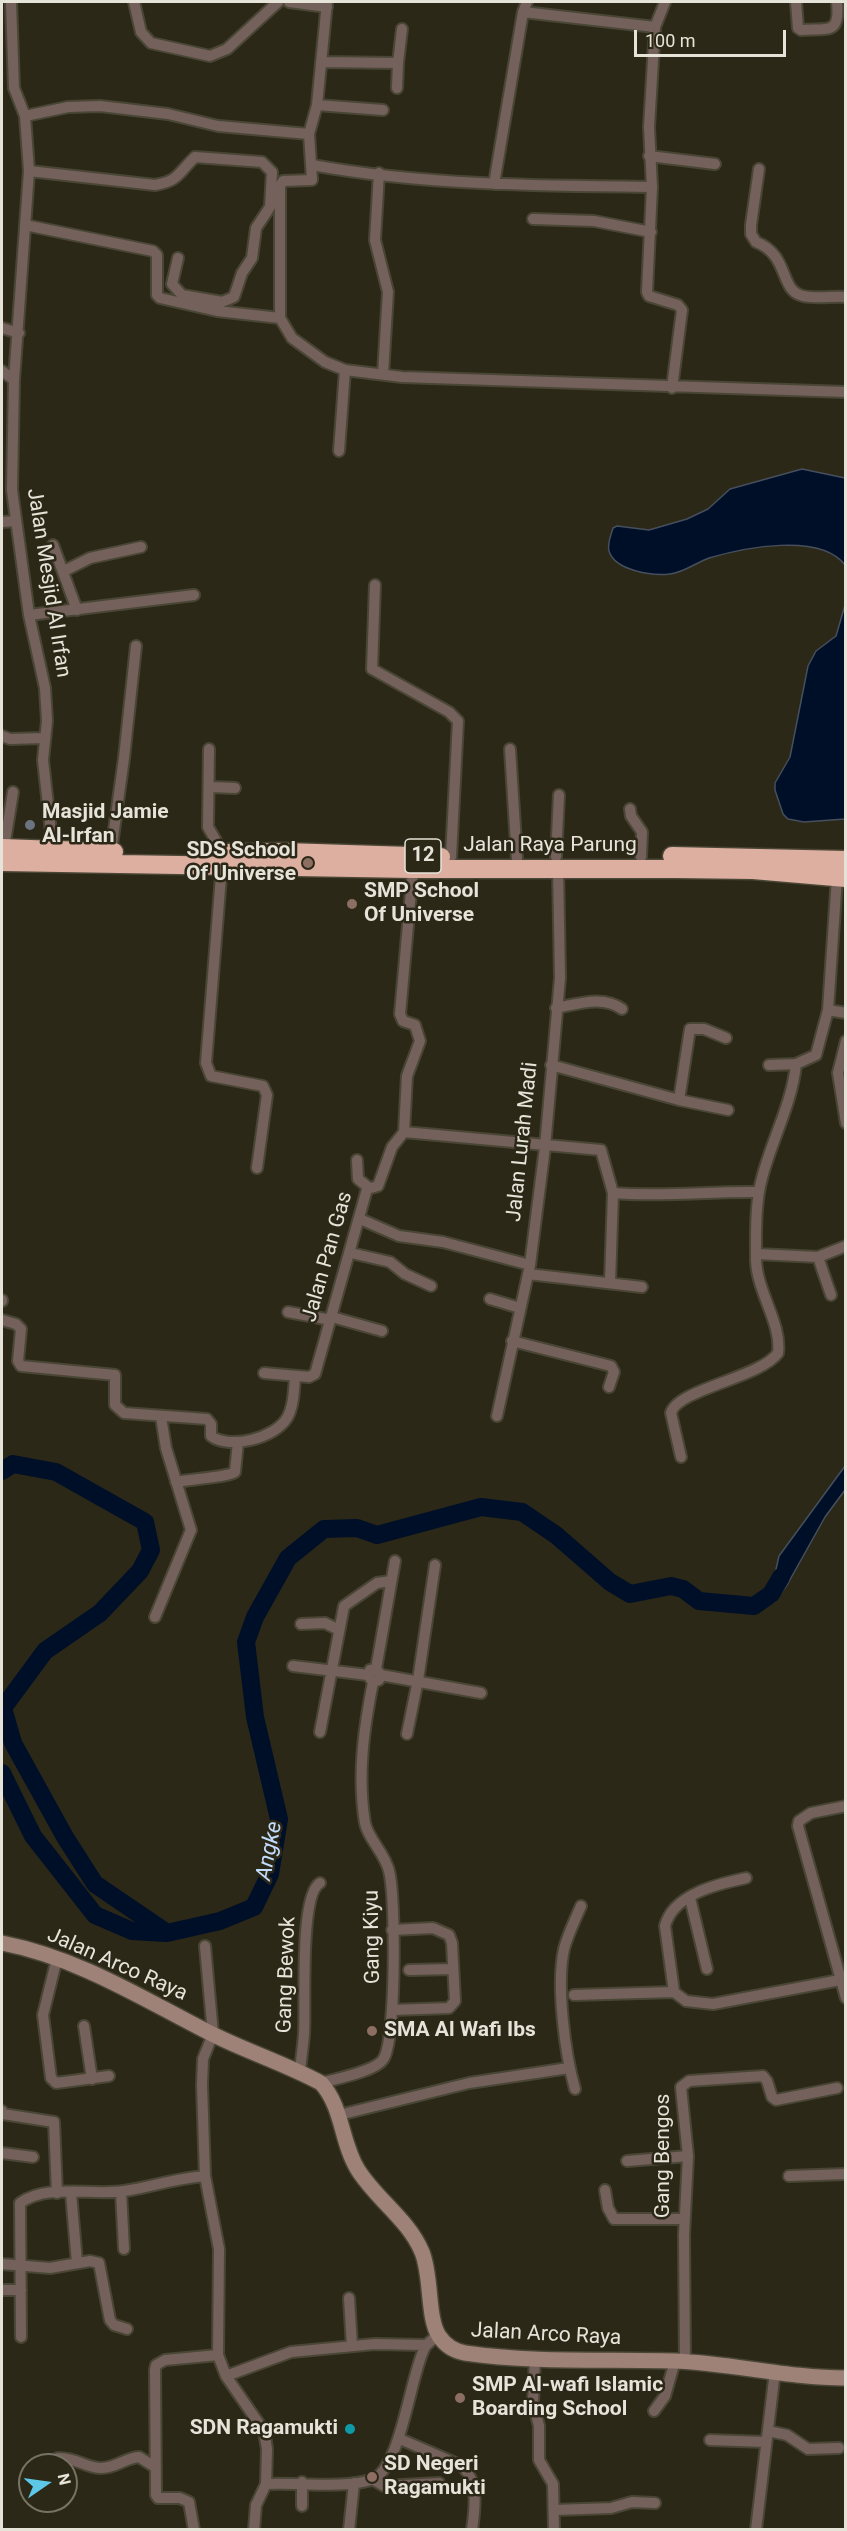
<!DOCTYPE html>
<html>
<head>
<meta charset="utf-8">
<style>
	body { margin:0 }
	#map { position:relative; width:847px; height:2531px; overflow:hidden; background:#2c2817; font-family:Roboto,sans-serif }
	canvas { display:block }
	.frame { position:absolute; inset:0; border:3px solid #e6e3d9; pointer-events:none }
	.north { position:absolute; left:18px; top:2453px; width:60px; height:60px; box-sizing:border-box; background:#2c2817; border:2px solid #767365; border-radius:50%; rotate:77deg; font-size:16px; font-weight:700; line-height:24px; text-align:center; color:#e6e3d9 }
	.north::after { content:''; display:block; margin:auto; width:21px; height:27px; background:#5dc7e8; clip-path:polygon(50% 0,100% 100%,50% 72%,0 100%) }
	.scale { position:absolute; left:634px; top:30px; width:152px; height:27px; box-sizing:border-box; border:3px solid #e6e3d9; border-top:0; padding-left:8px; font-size:18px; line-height:21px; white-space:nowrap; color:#e6e3d9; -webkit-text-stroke:4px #2c2817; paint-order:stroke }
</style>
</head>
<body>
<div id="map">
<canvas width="847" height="2531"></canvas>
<div class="frame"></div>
<div class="north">N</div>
<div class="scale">100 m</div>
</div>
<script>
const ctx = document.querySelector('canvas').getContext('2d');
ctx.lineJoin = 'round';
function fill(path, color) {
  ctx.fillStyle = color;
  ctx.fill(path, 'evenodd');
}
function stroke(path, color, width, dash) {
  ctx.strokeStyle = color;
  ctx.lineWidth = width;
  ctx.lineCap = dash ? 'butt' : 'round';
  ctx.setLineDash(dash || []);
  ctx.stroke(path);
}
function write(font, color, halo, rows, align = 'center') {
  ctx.font = font + ' Roboto,sans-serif';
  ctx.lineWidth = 5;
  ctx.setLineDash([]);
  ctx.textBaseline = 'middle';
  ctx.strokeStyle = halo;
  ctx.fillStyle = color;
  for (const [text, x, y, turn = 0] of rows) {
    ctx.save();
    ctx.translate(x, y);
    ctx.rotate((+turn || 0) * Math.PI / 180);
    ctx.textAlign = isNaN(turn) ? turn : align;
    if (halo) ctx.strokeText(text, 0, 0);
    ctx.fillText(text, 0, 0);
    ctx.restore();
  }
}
const water = new Path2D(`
	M802,469L845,478V565C820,532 743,548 709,558C695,563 685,572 670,574C653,576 615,571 609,551C607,543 611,535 613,528L617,526L649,530L687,519L708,509L730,489Z
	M845,605V819L804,822L788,819L783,814L775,790V783L790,757L808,666L816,651L836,636Z
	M845,1466V1490L825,1517L787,1585L774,1602L763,1593L774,1578L779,1556Z`);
fill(water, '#000f28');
stroke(water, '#454f5d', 1.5);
stroke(new Path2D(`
	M2,1471L13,1464L56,1472L145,1522L151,1550L140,1571L100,1613L45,1651L3,1708L13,1743L65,1837L95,1884L167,1933L220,1921L254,1907L270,1874L279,1819L255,1717L246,1642L255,1617L288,1558L324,1529L357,1528L377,1535L481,1507L522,1512L556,1535L610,1582L630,1594L671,1586L683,1589L699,1601L754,1606L771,1594L781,1577
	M2,1773L33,1836L95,1915L132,1931L165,1933`), '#000f28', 18);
const street = new Path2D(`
	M11,2L14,88L25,116L29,171L14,380L12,490L29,615L45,688L47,721L43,760L53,850
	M134,2L141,32L151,43L210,56L227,49L278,2
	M289,2L327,7
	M665,2L655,27L649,127L652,187L647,292L649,296L678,305L682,310L672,388
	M796,2L798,28L801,30C829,28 840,35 837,2
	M523,12L655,27
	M321,62L398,63L402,29
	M397,88L398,63
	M317,105L383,110
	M25,116L68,107L100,106L168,114L218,126L309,134L312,180L283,181L280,186V318
	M309,134L317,105L327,2
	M649,156L715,164
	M312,165C421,185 541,186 652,187
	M759,169L751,225V234L756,242C790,255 779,291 803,296C816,299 832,296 846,297
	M29,171L155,185C179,181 178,173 195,157L262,162L272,172L270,207L256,228L252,258L242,273L234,297L222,302L182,295L172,284L178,258
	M379,173L375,240L388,292L383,374
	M494,184L523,12L527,2
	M533,219L594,221L651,232
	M25,225L153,251L157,255V295L160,298L217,311L280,318L292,338L325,362L345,370L402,377L846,392
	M2,328L19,333
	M2,371L14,380
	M339,451L345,370
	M2,522L15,521
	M53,545L77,610
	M64,571L90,558L141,547
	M375,585L372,669L449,712L458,721L451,857
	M29,615L194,595
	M2,736L10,739L43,738
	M209,749L208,827L223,853
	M510,749L517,859
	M211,787L235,788
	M630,809L631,816L642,832L641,857
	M4,848L13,792
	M111,852L124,758L136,646
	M556,857L559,795
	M222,864L206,1063L211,1076L263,1086L267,1095L257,1168
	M837,877L828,1010L846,1013
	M556,1008C578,1004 603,995 622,1009
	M846,1041L838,1073L846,1123
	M551,1065L679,1100L728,1110
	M769,1065L796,1064
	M679,1100L690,1029H704L726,1038
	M404,1132L601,1150L613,1193L610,1282
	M357,1160L358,1179L368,1187
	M613,1193C663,1197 710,1191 759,1192
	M360,1219L399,1236L443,1242L530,1265
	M351,1253L390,1262L405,1274L431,1286
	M757,1254L818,1257L846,1246
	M818,1257L831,1295
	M528,1274L642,1287
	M490,1299L520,1308
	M2,1301V1300
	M288,1312L331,1320
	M332,1317L382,1331
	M2,1320L16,1324L21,1329L18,1361L21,1366L115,1375V1405L124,1413L207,1419L211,1424V1436C230,1450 275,1438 287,1418C294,1406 294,1389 295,1376
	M512,1341L611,1366L614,1372L609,1387
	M264,1373L309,1377L315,1374L367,1189L378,1186L392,1147L404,1132L407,1076L420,1041L415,1025L403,1021L400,1014L413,869
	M497,1416L530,1265L545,1147L560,978L558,868
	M681,1457L671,1413C677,1389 760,1378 778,1353C782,1324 757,1292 756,1260C756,1235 755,1203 762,1178C772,1139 792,1104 796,1064L816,1055L828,1010
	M176,1482C190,1479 229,1477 235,1472L238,1442
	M155,1617L191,1530L166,1448L161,1417
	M301,1624L325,1623L339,1630
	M293,1666L368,1675L373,1682L379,1680L381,1675L376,1669L370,1670L368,1675
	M376,1669L395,1561
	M381,1675L481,1693
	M320,1732L344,1606L377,1583L391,1581
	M407,1734L418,1680L435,1565
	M846,1806L811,1813L799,1821L798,1826L846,1998
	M746,1878C718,1884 673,1894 665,1926L674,1992L686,2001L713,2004L840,1980
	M690,1898L707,1969
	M392,1930L433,1928L449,1935L452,1943L455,2001L449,2008L392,2010
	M205,1946L213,2034L203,2059L202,2085L205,2176L219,2249L218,2355L226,2376L264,2431L267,2449L266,2484
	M57,1958L43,2015L51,2078L56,2083L109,2076
	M409,1970L453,1969
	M574,1995L674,1992
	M84,2026L92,2079
	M300,2072C301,2059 303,2047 304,2034C306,2008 299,1895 320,1883
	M321,2083C335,2079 378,2071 384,2058C396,2037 396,1897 389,1871C385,1853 368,1839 365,1823C357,1775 364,1728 373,1682
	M575,2089C565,2054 556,1985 564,1949C568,1934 575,1920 581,1906
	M2,2111L3,2114L54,2122L57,2193
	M339,2115L469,2083L569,2068
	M2,2153L33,2157
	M627,2161L688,2156
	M789,2176L846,2174
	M605,2190L608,2208L614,2219H684
	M121,2192L124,2249
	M71,2193L77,2263
	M2,2264L50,2268L90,2261L99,2263L110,2320L114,2325L127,2329
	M2,2290H21
	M349,2298L352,2346
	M21,2337L20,2203C48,2183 91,2196 124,2191C151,2187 177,2178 205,2176
	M535,2357L533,2402L539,2426V2460L553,2484L554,2530
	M685,2362L684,2235L688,2156L681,2087L689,2081L763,2076L767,2081L772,2097L776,2100L837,2088
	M226,2376L291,2352L375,2344L426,2345
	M654,2411L665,2396L675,2361
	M768,2431L787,2435L808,2449L839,2448
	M400,2439L462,2466C479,2482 475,2508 472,2530
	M710,2440L766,2442
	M58,2458C78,2458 86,2468 101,2468C116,2468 125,2458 139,2457L155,2467
	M374,2480L384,2486L439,2483
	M302,2482V2506
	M555,2510L611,2508L632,2502L655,2503
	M194,2530L189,2502L180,2498H158L156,2495L155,2370L156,2365L165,2360L218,2355
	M254,2530L256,2505L266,2484C298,2482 341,2489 371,2480C401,2471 410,2375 425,2347C428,2342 434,2339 438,2335
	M349,2530L354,2483
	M756,2530L775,2371`);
const secondary = new Path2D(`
	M2,1943C79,1958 143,1999 212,2034C248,2052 286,2064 321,2083C343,2107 341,2143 358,2170C377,2200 408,2219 422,2252C432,2276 427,2318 439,2336C445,2345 454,2351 465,2353C534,2363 604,2359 674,2361C731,2363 788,2378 846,2378`);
const highway = new Path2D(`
	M2,848L114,852
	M225,853L285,852L441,857
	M672,856L846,860
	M2,862L413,869H676L753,870L846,878`);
stroke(street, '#4a4636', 14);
stroke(secondary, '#4a4636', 18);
stroke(highway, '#4a4636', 21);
stroke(street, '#74615b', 10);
stroke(secondary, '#9e8177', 15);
stroke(highway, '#ddafa0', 18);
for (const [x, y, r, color] of [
	[30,825,6,"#6b7280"],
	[308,863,6,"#8d6e63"],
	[352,904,6,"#8d6e63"],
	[372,2031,6,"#8d6e63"],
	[460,2398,6,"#8d6e63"],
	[350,2429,6,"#0f9aa8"],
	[372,2477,6,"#8d6e63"]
]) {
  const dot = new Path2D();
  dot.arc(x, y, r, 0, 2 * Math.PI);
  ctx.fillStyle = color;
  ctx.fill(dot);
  stroke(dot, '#2c2817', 2);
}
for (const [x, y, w] of [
	[423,856,36]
]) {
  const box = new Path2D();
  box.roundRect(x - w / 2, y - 17, w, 34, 4.5);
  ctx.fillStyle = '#2c2817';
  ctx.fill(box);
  stroke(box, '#e6e3d9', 1.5);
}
write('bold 20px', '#e6e3d9', null, [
	["12",423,856]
]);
write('21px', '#e6e3d9', '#2c2817', [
	["Jalan Mesjid Al Irfan",48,583,81],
	["Jalan Raya Parung",550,846],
	["Jalan Lurah Madi",523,1142,-84],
	["Jalan Pan Gas",328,1257,-74],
	["Gang Kiyu",373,1937,-91],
	["Jalan Arco Raya",117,1965,24],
	["Gang Bewok",287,1975,-88],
	["Gang Bengos",664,2156,-90],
	["Jalan Arco Raya",546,2335,3]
]);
write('bold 21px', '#e6e3d9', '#2c2817', [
	["Masjid Jamie",42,813],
	["Al-Irfan",42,837],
	["SDS School",296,851,"right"],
	["Of Universe",296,875,"right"],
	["SMP School",364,892],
	["Of Universe",364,916],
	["SMA Al Wafi Ibs",384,2031],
	["SMP Al-wafi Islamic",472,2386],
	["Boarding School",472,2410],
	["SDN Ragamukti",338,2429,"right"],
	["SD Negeri",384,2465],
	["Ragamukti",384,2489]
], 'left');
write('italic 22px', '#c3ddfe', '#2c2817', [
	["Angke",270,1851,-79]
]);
</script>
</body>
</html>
